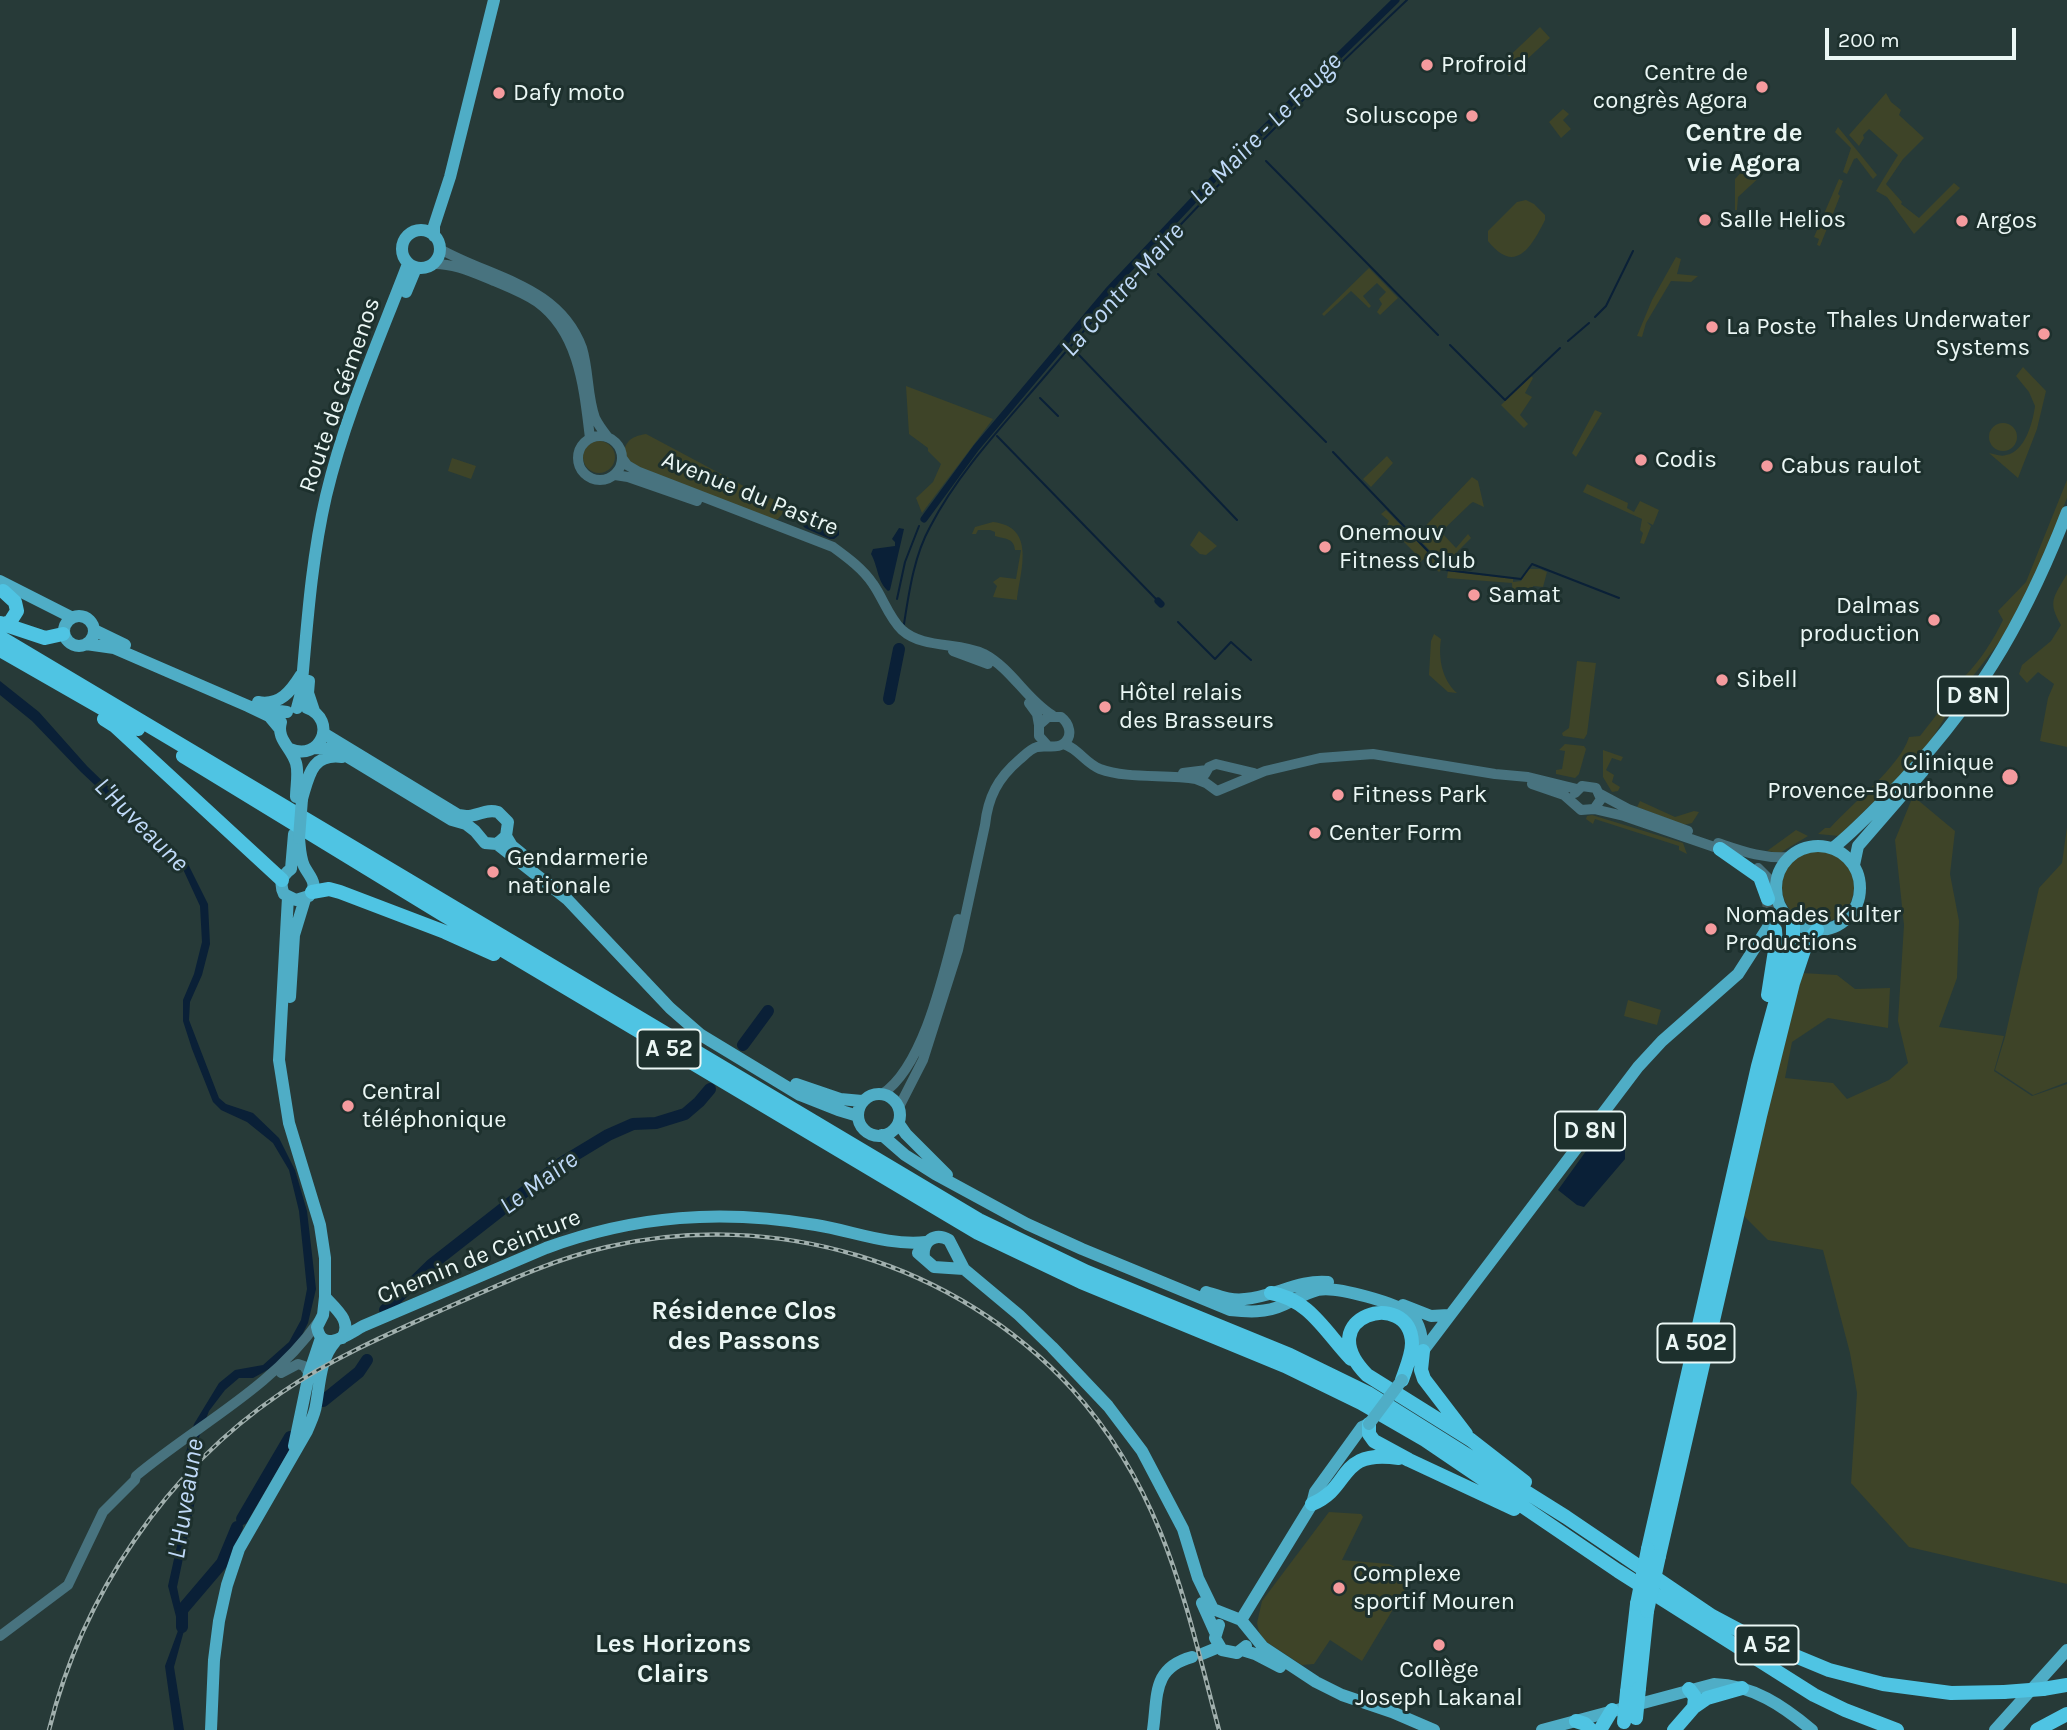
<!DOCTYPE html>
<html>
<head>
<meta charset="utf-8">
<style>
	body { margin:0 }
	#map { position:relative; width:2067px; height:1730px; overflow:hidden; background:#273a38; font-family:Karla,sans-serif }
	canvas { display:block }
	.scale { position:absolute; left:1825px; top:28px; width:191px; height:32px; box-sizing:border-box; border:4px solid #ebf7f5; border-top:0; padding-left:9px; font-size:21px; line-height:24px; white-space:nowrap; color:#ebf7f5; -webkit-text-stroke:5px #1d302d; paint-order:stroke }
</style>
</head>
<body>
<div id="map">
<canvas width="2067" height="1730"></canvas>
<div class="scale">200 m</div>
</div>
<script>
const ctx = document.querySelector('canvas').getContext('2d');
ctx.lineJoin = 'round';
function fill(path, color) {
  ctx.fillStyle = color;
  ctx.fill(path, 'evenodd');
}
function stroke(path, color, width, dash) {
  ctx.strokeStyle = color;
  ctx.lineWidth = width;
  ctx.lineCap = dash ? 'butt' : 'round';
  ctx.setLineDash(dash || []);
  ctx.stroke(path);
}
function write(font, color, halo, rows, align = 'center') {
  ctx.font = font + ' Karla,sans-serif';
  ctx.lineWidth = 6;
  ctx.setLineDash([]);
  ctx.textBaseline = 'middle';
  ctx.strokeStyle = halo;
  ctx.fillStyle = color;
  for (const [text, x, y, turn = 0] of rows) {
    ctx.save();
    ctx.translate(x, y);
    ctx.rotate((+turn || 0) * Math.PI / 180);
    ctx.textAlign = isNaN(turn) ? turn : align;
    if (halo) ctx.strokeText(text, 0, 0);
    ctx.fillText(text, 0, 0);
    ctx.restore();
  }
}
fill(new Path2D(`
	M1540,27L1550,38L1509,76L1499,66Z
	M1886,93L1891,102L1901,110L1899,115L1924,138L1903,159L1886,184L1902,202L1901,204L1919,218L1954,183L1960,188L1914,234L1887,197L1876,191L1898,155L1869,129L1863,135L1864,138L1859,146L1849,135Z
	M1563,109L1569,114L1563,120L1571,129L1561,138L1549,122Z
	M1838,127L1877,175L1873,179L1857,158L1854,159L1847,174L1843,172L1851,148L1835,132Z
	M1748,165L1763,174L1738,197L1737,210H1735V179Z
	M1839,179L1843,181L1838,194L1840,196L1820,246L1817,245L1819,239L1814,237Z
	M1526,200L1534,204L1545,215V220C1531,248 1515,275 1488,241V231L1517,202Z
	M1676,257L1681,259L1677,274L1698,276L1691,282L1671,281L1646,323L1642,337L1637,336L1652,300Z
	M1369,268L1398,298L1380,315L1377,312L1382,304L1379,299L1386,292L1377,283L1363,296L1371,306L1369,308L1351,291L1324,316L1322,314Z
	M2023,367L2046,391L2037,429L2018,478L1989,453C1994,454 2001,457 2006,455C2025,452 2033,422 2035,406L2029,392L2016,376Z
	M1531,376L1533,378L1525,393L1532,397L1520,415L1528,424L1524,428L1501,405Z
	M906,386L993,419L922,513L916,498L933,482L941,464L928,451V448L909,434Z
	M1595,410L1602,413L1576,457L1572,453Z
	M1989 437a14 14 0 1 1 28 0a14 14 0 1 1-28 0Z
	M646,434L753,491L775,500L783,508V513L778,519L771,520L653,474L622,458C626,441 629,437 646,434Z
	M583 457a16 16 0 1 1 32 0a16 16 0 1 1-32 0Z
	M1387,456L1393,463L1371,487L1363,479Z
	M452,458L476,466L471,479L448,471Z
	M1472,477L1478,481L1484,507L1473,502L1470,504L1441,532L1456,548L1468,534L1471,538L1444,565L1416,536Z
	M2067,480V498L2033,584L2001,640L1959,694L1932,739L1914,762L1839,836L1818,834L1825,828H1830C1852,803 1900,767 1909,737L1920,736L1952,695L1948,691C1954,682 1958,683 1965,676C1980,661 1994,639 2003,620L1998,611L2026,582Z
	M1587,484L1628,503L1627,508L1634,512L1640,501L1659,510L1653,525L1647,522L1651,526L1644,544L1640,543L1643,533L1640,530L1642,519L1583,492Z
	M1386,510L1443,568L1439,572L1425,558L1414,567L1409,562L1416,554L1387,525L1389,521L1381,514Z
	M993,522C1037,527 1020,571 1017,600L993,597L997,586L993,582L1000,577L1016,579L1021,550H1015C1014,538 1005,539 995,536V532L990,530H978L976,534H972L975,527Z
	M1199,531L1217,546L1206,555L1200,554L1190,545Z
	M1528,569H1540L1547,572L1543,587L1533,586L1532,602L1513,600L1512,583L1447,578L1448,571L1513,579V582L1521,581Z
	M2067,574V747L2040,741L2048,698L2054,684L2038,672L2027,683L2019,674L2022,665L2051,641L2061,625C2047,601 2054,597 2067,574Z
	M1434,634L1441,639C1438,658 1442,680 1457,693L1448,692L1429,675L1431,641Z
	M1577,661L1596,663L1587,734L1584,739L1563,736L1562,733L1569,728Z
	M1565,744L1584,746L1586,749L1579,774L1575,778L1556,774V770L1562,769L1565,751L1559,750Z
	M1603,750L1623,757L1621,761L1612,758L1606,770L1614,775L1612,782L1620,787L1618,791L1612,792L1603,777Z
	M1913,796L1955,831L1950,874L1959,921L1957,978L1939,1027L2004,1036L1994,1071L2032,1096L2067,1084V1584L1909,1547L1851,1483L1857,1393L1850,1353L1823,1250L1768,1240L1741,1213L1802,973L1837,975L1855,989L1890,988L1888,1028L1828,1018L1792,1042L1785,1078L1833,1083L1847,1099L1889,1080L1908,1063L1898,1021L1904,925L1895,840Z
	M1640,801L1675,817L1694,811L1699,812L1692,823L1684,825L1637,807Z
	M1592,815L1683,843L1687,854L1679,850V846L1595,819L1593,824L1586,819L1587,816Z
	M2067,827V1082L2033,1095L1995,1070L2005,1037L2039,888L2062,863Z
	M1796,830L1808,836L1780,853L1767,851Z
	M1782 887a36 36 0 1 1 72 0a36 36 0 1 1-72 0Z
	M1628,1000L1661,1010L1657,1025L1624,1016Z
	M1329,1512L1361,1514L1363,1517L1342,1560L1389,1564L1413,1576L1362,1661L1330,1640L1314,1664L1302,1665L1265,1641L1259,1632L1257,1623L1262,1601Z`), '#3e4428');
fill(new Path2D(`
	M809,518L839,528V535L834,539H830L805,528L803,526Z
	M899,528L904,529L890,590L888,591C877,581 878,566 871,554L873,549L895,546V542L892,539Z
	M0,681L39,712L87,766L188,864L208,904L210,944L202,975L190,1002L189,1020L219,1098L226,1104L253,1113L279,1138L295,1170L307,1211L316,1289L308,1323L299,1341L277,1364L264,1372L253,1378H239L225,1390L209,1411L193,1453L196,1496L177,1587L185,1627L174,1667L184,1730H174L165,1666L179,1628L168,1586L188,1496L185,1456L194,1424L219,1383L235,1370L263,1365L289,1342L301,1320L307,1289L299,1211L289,1170L273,1143L247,1122L221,1110L213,1102L192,1049L183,1021V1000L194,974L202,942L200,906L182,867L81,772L32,721L0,695Z
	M1599,1133L1625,1150V1159L1584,1207L1577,1205L1558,1190Z`), '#0a2037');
stroke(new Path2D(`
	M1266,161L1438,335
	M1158,274L1326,442
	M1595,317L1606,306L1633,251
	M1568,341L1589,323
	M1450,345L1505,400L1560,348
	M1079,355L1237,520
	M1040,398L1058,416
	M997,436L1158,601
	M1333,452L1446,570L1521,579L1532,564L1619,598
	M897,599L905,562L919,526
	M1178,622L1215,659L1231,642L1251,660
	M904,624C909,592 914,556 930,527C958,472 1006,422 1046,375C1158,242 1281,119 1407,0`), '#0a2037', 2);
stroke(new Path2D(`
	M924,519L976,448L1108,291L1220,172L1396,0
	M1158,601L1161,604`), '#0a2037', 7);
stroke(new Path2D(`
	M889,699L899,649
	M743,1045L768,1011
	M385,1310L431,1265L560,1164L608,1135L633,1124L656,1123L685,1114L699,1102L710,1089
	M323,1401L359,1372L367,1360
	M242,1519L290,1437
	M182,1627V1610L222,1563L237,1527`), '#0a2037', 12);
stroke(new Path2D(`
	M1768,899L1775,930`), '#445654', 14, [14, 7]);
stroke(new Path2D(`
	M440,249C491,278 559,285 582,348C589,371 587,396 595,418C598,424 603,431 607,436
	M432,264C454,263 474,273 494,281C508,287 524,293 537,302C580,333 584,390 590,438
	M578 458a22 22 0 1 1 44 0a22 22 0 1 1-44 0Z
	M622,458L627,465L639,472L833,547C848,558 863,569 873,584C883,598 889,618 902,630C923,649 959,642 984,654C1012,669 1026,699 1052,715
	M615,475L628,477L697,501
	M953,651L988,664
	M1029,703L1037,714L1039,725
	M1063,744C1078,748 1085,763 1100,769C1127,779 1166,774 1196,779L1206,783L1217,791L1265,771L1320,758L1373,754L1495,774L1528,777L1577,789
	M1183,773L1207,770
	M1205,774L1209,767L1216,764L1254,773
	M1532,784L1564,795L1581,810L1594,809L1624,816L1723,850
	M1575,793L1582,786L1596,788L1601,799L1594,809
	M1600,794L1628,809L1688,831
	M1718,843C1742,851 1763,859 1789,857
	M1758,868L1776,886
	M882,1094C925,1066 945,968 958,919
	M899,1107L923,1060L958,950L985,825C988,797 998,778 1019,760C1025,755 1030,749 1037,747C1046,745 1056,749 1063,744C1074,736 1069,723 1061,717H1048L1039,725V736L1047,745
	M281,1373L298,1364L304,1366L309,1374
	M0,1636L68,1585L103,1512L135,1480L136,1476C197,1425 272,1388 318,1322`), '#48737f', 10);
stroke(new Path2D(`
	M402 249a19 19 0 1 1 38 0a19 19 0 1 1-38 0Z
	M434,236V226L450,177L494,0
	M406,292L416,268
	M0,581L71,617
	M64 631a15 15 0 1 1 30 0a15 15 0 1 1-30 0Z
	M94,630L125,645
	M86,644L114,648L248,706L269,716L279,728
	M309,681L308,693L314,711
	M258,702C280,706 291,691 301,675
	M260,705L272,710L287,712
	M297,708L301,693C307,627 311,561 326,496C345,416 379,340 408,264
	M281,722C276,739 291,747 296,763C299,773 296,786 296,797
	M314,748L335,749L452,820L466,824L475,831L485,843L497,844L506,836L508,822L498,812C483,808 478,819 458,815L323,733
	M290,749C321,762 338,720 307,708
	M302,799C309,775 312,753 342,757
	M294,834L291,869C282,875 279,884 284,894L296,900L309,896C319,883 310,878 304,866C300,857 300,848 299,838
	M506,836L512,846L523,855
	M497,844L567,899L670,1008L701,1035L800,1095L838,1110L858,1116
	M1776 888a42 42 0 1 1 84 0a42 42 0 1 1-84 0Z
	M1833,848C1853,832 1870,814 1888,796C1973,709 2023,626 2067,512
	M1854,865L1858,846L1923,771
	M288,897L279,1060L289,1123L320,1225L325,1258V1297L323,1315L317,1327C322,1355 348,1334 363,1326L546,1248C636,1215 722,1209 816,1225C853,1231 888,1246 926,1242
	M290,997L294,935L305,899
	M796,1084L840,1099L862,1101
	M858 1115a21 21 0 1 1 42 0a21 21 0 1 1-42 0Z
	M899,1124L906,1134L947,1175
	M882,1135L905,1155L935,1174L1027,1224L1082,1249L1230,1310C1248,1312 1266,1313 1283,1305C1294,1300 1306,1293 1318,1290C1336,1286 1398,1303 1411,1315C1421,1324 1422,1339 1423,1351
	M918,1253L934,1267L964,1269
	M924,1257C922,1241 935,1232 949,1240L964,1269L1019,1315L1052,1347L1108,1406L1142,1451L1183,1529L1198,1578L1213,1609L1241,1620L1263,1647L1316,1682L1342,1695L1392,1712L1434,1730
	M1206,1292C1219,1296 1232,1301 1245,1299C1273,1297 1300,1279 1328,1282
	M325,1297C336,1309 353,1322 342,1338
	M1403,1305L1431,1316L1449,1315
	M1420,1355L1638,1067L1662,1041L1738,974L1772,921L1777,918L1788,917
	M294,1446L309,1374L321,1338
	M1202,1603L1215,1632
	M1241,1620L1312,1504L1315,1492L1362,1427L1369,1424
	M1219,1625L1215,1638L1222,1650L1237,1653L1246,1646
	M1242,1650L1255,1654L1280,1667
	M1202,1654L1219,1647
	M211,1730L214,1660L219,1621L227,1585L239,1549L307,1431C310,1423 315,1414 316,1405C320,1383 320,1359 335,1342
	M1153,1730C1158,1695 1152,1668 1192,1657
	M1542,1730L1714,1684C1753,1685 1783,1706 1812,1730
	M1995,1730L2067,1650`), '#4fadc6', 12);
stroke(new Path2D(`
	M3,591L15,602L17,611L10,622L4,624
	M0,623L45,638L63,634
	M0,637L979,1220L1087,1272L1290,1355L1368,1393L1566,1517L1712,1616L1759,1641L1829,1670L1883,1684L1951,1693L2004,1692
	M0,650L138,729
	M104,719L115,726L282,880
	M183,756L442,914L978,1233L1081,1282L1285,1366L1361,1403L1425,1440L1618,1571L1814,1695L1845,1710L1897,1730
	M1720,849L1760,877L1768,899
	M312,892L329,889L340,892L445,932L494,954
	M1768,995L1776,944L1775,930
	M1271,1293C1309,1299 1326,1333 1351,1359
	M1423,1351L1421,1370L1424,1379L1466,1434
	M1402,1380C1406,1368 1412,1355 1412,1343C1410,1287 1309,1316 1367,1375L1471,1440L1525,1482
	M1369,1424V1434L1374,1441L1409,1460L1514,1509
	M1312,1504C1353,1487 1336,1449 1399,1458
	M1648,1549L1758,1066L1793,938V922
	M1659,1556L1760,1116L1793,983L1806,944L1817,930
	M1639,1688L1647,1611
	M1689,1689L1695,1697L1694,1707
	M2043,1689L2067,1685
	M1627,1692L1637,1604
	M1576,1721L1585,1724L1591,1730
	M1600,1730L1612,1710
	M1674,1730L1694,1707L1707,1698L1742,1688
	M2037,1730L2067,1714`), '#4fc4e3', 14);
const rail = new Path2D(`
	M49,1730C82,1596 166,1471 281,1393C331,1359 388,1334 444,1309C497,1286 550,1260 607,1247C774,1208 956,1262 1072,1389C1164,1491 1185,1602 1219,1730`);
stroke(rail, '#a0afad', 4.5);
stroke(rail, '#1d302d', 2, [5]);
stroke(new Path2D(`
	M299,838L302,799
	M1369,1424L1402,1380`), '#4fadc6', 12);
stroke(new Path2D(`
	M1637,1604L1648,1549
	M1647,1611L1659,1556
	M2004,1692L2043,1689
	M1636,1718L1639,1688
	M1624,1722L1627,1692`), '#4fc4e3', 14);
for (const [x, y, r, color] of [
	[1427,65,7,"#f59b9e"],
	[1762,87,7,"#f59b9e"],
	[499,93,7,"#f59b9e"],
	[1472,116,7,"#f59b9e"],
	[1705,220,7,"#f59b9e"],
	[1962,221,7,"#f59b9e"],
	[1712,327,7,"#f59b9e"],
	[2044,334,7,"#f59b9e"],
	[1641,460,7,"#f59b9e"],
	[1767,466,7,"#f59b9e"],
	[1325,547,7,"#f59b9e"],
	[1474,595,7,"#f59b9e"],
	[1934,620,7,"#f59b9e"],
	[1722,680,7,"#f59b9e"],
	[1105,707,7,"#f59b9e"],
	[2010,777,9,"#f59b9e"],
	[1338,795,7,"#f59b9e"],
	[1315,833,7,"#f59b9e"],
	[493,872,7,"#f59b9e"],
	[1711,929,7,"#f59b9e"],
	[348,1106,7,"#f59b9e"],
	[1339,1588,7,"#f59b9e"],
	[1439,1645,7,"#f59b9e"]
]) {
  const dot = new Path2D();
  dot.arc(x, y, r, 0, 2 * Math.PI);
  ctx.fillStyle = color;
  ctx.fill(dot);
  stroke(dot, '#1d302d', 2.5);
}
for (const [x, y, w] of [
	[1973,696,70],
	[669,1049,63],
	[1590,1131,70],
	[1696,1343,77],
	[1767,1645,63]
]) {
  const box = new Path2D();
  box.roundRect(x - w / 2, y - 19.5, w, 39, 5);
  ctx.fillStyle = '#1d302d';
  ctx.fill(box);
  stroke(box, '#ebf7f5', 2);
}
write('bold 23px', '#ebf7f5', null, [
	["D 8N",1973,696],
	["A 52",669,1049],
	["D 8N",1590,1131],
	["A 502",1696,1343],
	["A 52",1767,1645]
]);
write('24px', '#ebf7f5', '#1d302d', [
	["Profroid",1441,65],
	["Centre de",1748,73,"right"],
	["congrès Agora",1748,101,"right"],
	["Dafy moto",513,93],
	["Soluscope",1458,116,"right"],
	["Salle Helios",1719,220],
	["Argos",1976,221],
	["Thales Underwater",2030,320,"right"],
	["Systems",2030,348,"right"],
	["La Poste",1726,327],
	["Codis",1655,460],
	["Cabus raulot",1781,466],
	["Onemouv",1339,533],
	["Fitness Club",1339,561],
	["Samat",1488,595],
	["Dalmas",1920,606,"right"],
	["production",1920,634,"right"],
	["Sibell",1736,680],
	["Hôtel relais",1119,693],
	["des Brasseurs",1119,721],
	["Clinique",1994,763,"right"],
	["Provence-Bourbonne",1994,791,"right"],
	["Fitness Park",1352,795],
	["Center Form",1329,833],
	["Gendarmerie",507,858],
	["nationale",507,886],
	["Nomades Kulter",1725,915],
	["Productions",1725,943],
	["Central",362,1092],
	["téléphonique",362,1120],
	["Complexe",1353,1574],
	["sportif Mouren",1353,1602],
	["Collège",1439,1670,"center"],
	["Joseph Lakanal",1439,1698,"center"]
], 'left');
write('24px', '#ebf7f5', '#1d302d', [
	["Route de Gémenos",340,395,-71],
	["Avenue du Pastre",750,494,22],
	["Chemin de Ceinture",479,1257,-22]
]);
write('italic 26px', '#c0daf8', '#1d302d', [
	["La Maïre - Le Fauge",1266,129,-45],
	["La Contre-Maïre",1123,290,-48],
	["L'Huveaune",141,825,45],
	["Le Maïre",539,1183,-36],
	["L'Huveaune",186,1499,-81]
]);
write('bold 26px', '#ebf7f5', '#1d302d', [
	["Centre de",1744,134],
	["vie Agora",1744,164],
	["Résidence Clos",744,1312],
	["des Passons",744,1342],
	["Les Horizons",673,1645],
	["Clairs",673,1675]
]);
</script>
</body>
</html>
